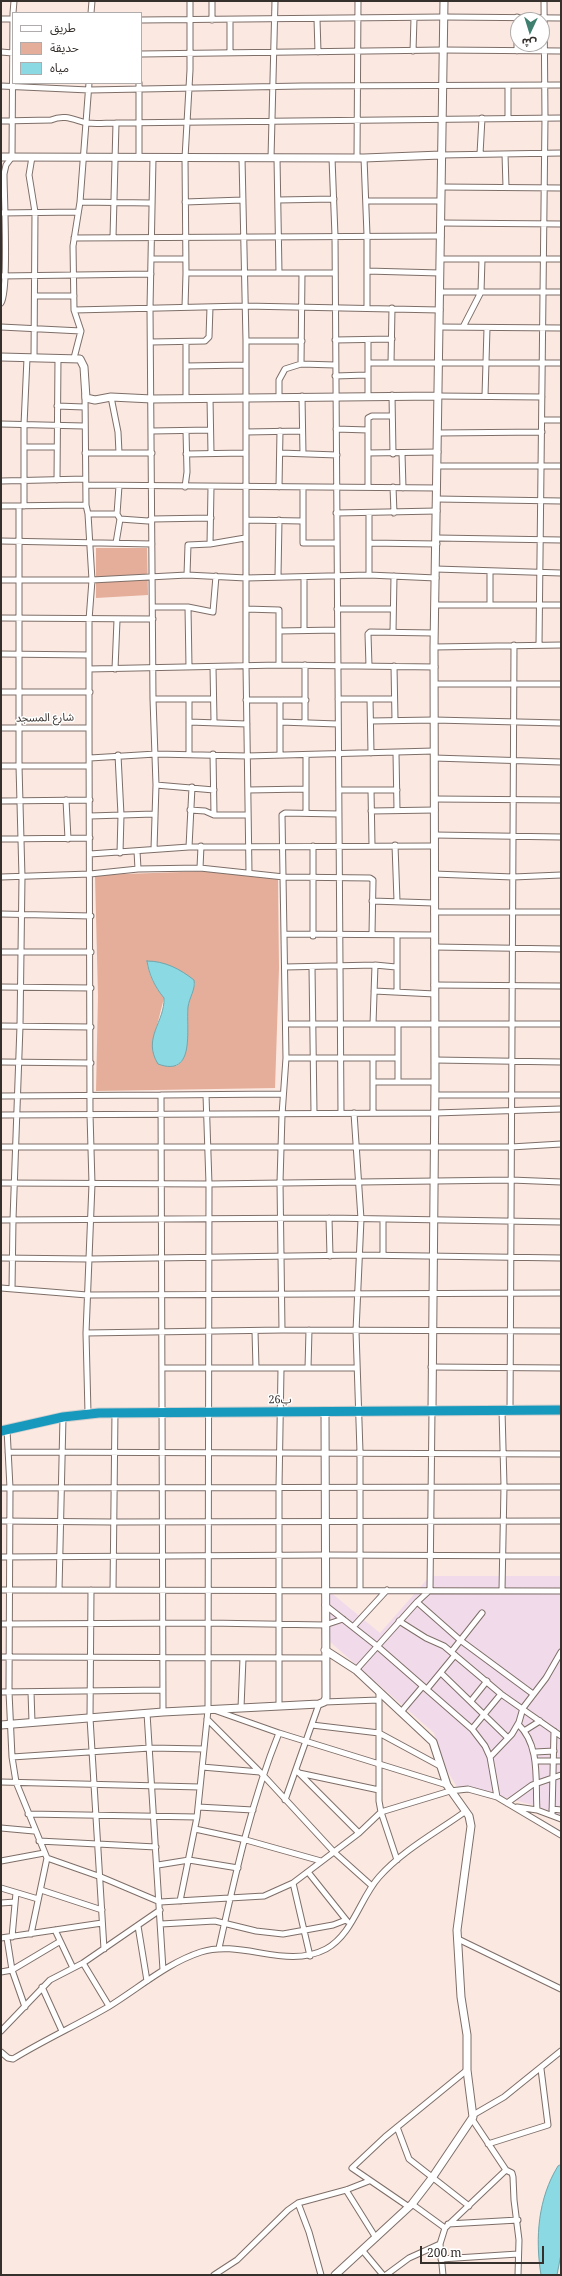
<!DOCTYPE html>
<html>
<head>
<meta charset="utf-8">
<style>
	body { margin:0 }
	#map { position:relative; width:562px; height:2276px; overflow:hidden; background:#fae8e1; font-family:"Noto Serif","Noto Sans Arabic",serif }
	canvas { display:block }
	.frame { position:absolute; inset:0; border:2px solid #36302d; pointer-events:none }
	.legend { position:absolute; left:12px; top:12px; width:130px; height:72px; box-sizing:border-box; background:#fff; border:1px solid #afacab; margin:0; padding:5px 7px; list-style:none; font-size:12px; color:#36302d }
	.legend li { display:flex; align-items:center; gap:8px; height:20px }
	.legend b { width:20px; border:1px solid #afacab }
	.north { position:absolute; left:510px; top:12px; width:40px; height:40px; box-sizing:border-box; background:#fff; border:1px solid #afacab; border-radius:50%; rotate:184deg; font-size:11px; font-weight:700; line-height:16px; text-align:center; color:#36302d }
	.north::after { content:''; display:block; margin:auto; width:14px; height:18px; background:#3f7f6f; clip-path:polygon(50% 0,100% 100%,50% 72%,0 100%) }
	.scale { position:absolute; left:420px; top:2246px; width:124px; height:18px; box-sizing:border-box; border:2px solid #36302d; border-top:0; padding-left:5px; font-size:12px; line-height:14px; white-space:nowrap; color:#36302d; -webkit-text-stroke:3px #fff; paint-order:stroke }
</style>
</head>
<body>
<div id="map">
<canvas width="562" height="2276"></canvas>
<div class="frame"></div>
<ul class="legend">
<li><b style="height:5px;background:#fff"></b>طريق</li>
<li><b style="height:11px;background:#e4ae9a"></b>حديقة</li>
<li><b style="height:11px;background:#8ad9e3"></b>مياه</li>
</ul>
<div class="north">ش</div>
<div class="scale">200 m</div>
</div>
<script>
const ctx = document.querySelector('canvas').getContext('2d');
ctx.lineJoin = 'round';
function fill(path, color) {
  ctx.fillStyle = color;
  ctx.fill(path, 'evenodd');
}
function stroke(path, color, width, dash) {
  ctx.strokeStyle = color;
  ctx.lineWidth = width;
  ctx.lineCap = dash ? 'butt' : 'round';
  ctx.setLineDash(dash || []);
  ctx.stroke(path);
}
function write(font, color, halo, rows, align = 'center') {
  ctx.font = font + ' "Noto Serif","Noto Sans Arabic",serif';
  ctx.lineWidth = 3;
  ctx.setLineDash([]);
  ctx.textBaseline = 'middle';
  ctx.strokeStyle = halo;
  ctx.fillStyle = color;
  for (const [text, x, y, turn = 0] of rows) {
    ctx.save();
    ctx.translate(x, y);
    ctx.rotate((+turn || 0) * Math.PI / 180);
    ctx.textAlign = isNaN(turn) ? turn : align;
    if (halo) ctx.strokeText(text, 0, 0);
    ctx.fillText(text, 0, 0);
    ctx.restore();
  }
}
fill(new Path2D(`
	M430,1576H561V1820L540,1807L470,1788L457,1787L440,1759L434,1733L321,1634L323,1586L380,1633Z`), '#f1dbea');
fill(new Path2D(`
	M96,548H147L148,595L96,598Z
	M211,871L278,879L279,968L275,1088L96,1091L98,996L95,875ZM147,961L195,984C192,991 189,997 188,1005C186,1019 191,1060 176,1066L153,1041L164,998C156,988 148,975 147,961Z`), '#e4ae9a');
const water = new Path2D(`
	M147,961C165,961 180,969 194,980C196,989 189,998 188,1007C186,1029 196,1078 158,1064C142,1038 165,1022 164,998C155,987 149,975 147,961Z
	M561,2165V2254L557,2275H541C535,2238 538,2198 558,2166Z`);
fill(water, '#8ad9e3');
stroke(water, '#71a6ac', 1);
const street = new Path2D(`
	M190,1V70L185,158L186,273H335
	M212,1V20
	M13,13L14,1
	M91,13L92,1
	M517,17V51
	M1,19H13
	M317,19L318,52
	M141,20L444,17L561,18
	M230,20V53
	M413,51L414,18
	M1,52L13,53
	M141,54L443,50L561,51
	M139,83V158
	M1,86L89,90L302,86L561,85
	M508,118V86
	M1,121L51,120C65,114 74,120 87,123C96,124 106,123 116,123L561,118
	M480,154L482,118
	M505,154L506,187
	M441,155L561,153
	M32,157L29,175L35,212L34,358
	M153,158L150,308L153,699L156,785L154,849
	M242,158L246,341V666L249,872
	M271,158L275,1
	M277,158L279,273
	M332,158L335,236L341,1112
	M357,158L358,1
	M364,158L367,235V271L440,273
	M442,187L561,188
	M278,200L334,199
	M366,201H441
	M80,202L151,203
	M185,202L243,200
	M1,213L78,212
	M441,223L561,224
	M113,237L116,123
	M74,238L441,236
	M151,259H185
	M441,259H561
	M367,271V307
	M1,276L151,274
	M440,292H561
	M35,296H74
	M1,303C9,292 4,194 4,174L6,165L12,157L13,14
	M185,307L186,273
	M74,310L245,306L440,310
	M1,327L81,331
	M439,327L561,328
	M463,327L481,292L482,259
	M335,340L392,339
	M246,341H302
	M151,342L205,341L209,337L210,307
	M74,358L81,331L74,310L73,246L80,202L89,83
	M368,363V340
	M391,363L392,308
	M301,364L302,273
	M186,366V342
	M335,376L367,375
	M85,395L86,505L88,514L92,580L89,620V728L90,1114L92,1184L86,1333L88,1413
	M368,395V363H561
	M392,395L393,454
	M302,396L303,454
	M438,396L542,397
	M485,396L487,328
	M111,397L118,432L119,453
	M279,397V380L285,369L301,364L335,365
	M186,398V366L246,365
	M210,398L211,453
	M57,406L84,407
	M542,420H561
	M1,424L84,426
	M336,429L368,430
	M152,431L210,430
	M246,432L302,431
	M438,433L542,432
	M25,447H56
	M85,453H152
	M280,453L337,455
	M368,453L438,452
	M402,453L403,488
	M186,454L246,453
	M438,466H561
	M57,480L58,358
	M1,481L85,479
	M86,485L437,488
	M185,487L187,472L186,431
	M279,487L280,431
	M303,487V543H337
	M368,487V418L372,416H392
	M393,487L394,513
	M437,499L561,501
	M1,506L86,505
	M24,506V425L27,358
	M336,513L437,511
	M369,513V575
	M88,514H117
	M120,519L148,521L152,519L211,518
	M247,520L302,521
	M437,538L561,540
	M1,541L152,544
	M116,543L120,519L117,514L119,486
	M369,543L437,544
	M210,544L211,487
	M436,569L561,573
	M187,575L188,545L210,544L245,538
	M278,576L279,520
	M304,577V630
	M1,580H92L187,575L246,578L369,575L436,578
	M490,604V572
	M435,605H561
	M153,607H188L213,612L216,576
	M188,607L189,667
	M246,609L279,610V665
	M337,609H393
	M1,618L153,619
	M279,631L337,630
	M393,632L394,576
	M539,645L545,118L544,1
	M434,647L561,645
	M1,654L89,655
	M369,666L368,634L370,632L434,633
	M394,666L395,720
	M213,667L214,721
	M89,669L279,665L435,667
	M115,669L117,620
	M434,684H561
	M1,692H90
	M153,699H213
	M338,699H394
	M370,699L371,753
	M246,700H306
	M371,721L434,720L561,723
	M189,722L247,724
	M280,722L338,724
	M305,723V665
	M1,728H89
	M396,753L397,810
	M189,754V699
	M213,754L214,815
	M118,755L121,815L120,853
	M280,755V700
	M306,755V813
	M90,758L156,754L247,756L434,751
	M434,758L561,762
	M1,766H89
	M156,785L214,790
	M248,790L306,789
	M339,790H397
	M371,790L372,845
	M435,799L561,800
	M66,800L68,839
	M1,801L90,800
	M190,810L205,811L214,815H248
	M371,811L435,810
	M90,816L154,814
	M435,835L561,837
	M1,839L90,838
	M395,845L397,901
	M189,847L192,787
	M137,851L138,869
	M90,854L189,847L434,846
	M200,868L201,846
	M434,874L513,877L561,875
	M1,877L90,874L138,869L200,868L284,877L370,878L373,880L372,934
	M372,901L434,903
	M434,912H561
	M1,914L91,916
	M284,934L435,935
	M313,936V846
	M434,947L561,949
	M1,952H91
	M285,967L375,965L396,967
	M312,967L314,1113
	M434,985L561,986
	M1,987L91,988
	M374,991L435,994
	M397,992V935
	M286,1024H561
	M373,1024L375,965
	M398,1025V1082
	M1,1026L91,1027
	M286,1058H397
	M373,1058V1113
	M435,1060L561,1062
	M1,1062L91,1063
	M374,1082H435
	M161,1095L283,1094
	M435,1095H561
	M1,1096L161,1095L163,1712
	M354,1113L361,1219L356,1331L360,1452V1590
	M1,1115L435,1113L561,1109
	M1,1147H511L561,1144
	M1,1183L209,1184L511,1180L561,1182
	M329,1218L330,1256
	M1,1220L329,1218L561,1222
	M383,1220V1255
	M1,1258L88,1259L359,1255L561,1258
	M1,1288L87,1295L561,1293
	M12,1289L13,1219L20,1026L22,877L19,766V506
	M282,1330L280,1182L282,1115L286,1058L282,815L285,813L339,814
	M255,1331L256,1368
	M86,1333L282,1330L561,1331
	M431,1367L561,1368
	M162,1368H357
	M308,1368L309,1330
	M502,1410L504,1486L502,1590
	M510,1411L514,645
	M7,1429L10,1488L9,1692L12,1757L16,1782L47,1858L31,1934
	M8,1452L561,1454
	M1,1488L561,1487
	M1,1521L112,1522L561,1521
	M1,1557L326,1555L561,1556
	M1,1590L561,1591
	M59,1590L63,1417
	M91,1590L90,1718L104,1949
	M113,1590L115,1412
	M417,1602L460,1640L533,1694
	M325,1605L377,1646L472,1729L485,1746L490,1757L497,1797
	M399,1621L426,1638L444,1646L501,1694L561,1736
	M1,1624L208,1623L325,1625L343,1619
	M353,1627L387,1590
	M452,1651L482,1613
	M1,1657L325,1658
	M356,1670L417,1602L430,1590L432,1410
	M441,1673L508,1738
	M427,1689L455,1655
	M1,1692L163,1690
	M31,1692L32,1722
	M379,1692V1801L381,1812L397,1860
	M471,1701L487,1681
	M324,1702L379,1700
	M279,1705V1487L281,1369
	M241,1708L243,1658
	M214,1710L279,1733L447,1785
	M401,1712L423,1686
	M147,1713L163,1970
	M207,1719L262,1774L334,1852L372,1886
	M518,1724C541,1746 535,1781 537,1810
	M312,1725L379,1733L440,1766
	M472,1729L501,1694
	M524,1731L540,1721
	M535,1752L554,1751
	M12,1757L150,1748L204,1749
	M490,1757L512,1734L519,1722L523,1708L546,1678L561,1652
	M535,1761H561
	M202,1767L260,1772
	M296,1770L359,1833
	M299,1773L379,1790
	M1,1782L200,1787
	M285,1800L319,1704
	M507,1803L532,1785L561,1775
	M198,1807L253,1810
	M517,1807L537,1810L561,1819
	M552,1809L561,1810
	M28,1814L197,1817
	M552,1815L554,1731
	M1,1828L34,1831
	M195,1829L246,1840L321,1861
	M39,1841L156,1847
	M47,1858L101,1877L160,1902L264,1896L293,1883L359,1833L381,1812L450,1791L468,1789L497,1797L561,1835
	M1,1861L44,1853
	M158,1865L189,1860L238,1868
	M308,1872L347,1921
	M293,1883L310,1956
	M1,1888L38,1899
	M41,1890L102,1910
	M180,1901L197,1817L208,1710L209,1184L206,1095
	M1,1903L15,1902
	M161,1924L215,1921L256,1931L283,1934L333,1925L346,1920
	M138,1926L147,1981
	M55,1930L73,1968
	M12,1937L16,1893
	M1,1938L102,1923
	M7,1938L12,1970L25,2007
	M458,1939L561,1989
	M219,1948C235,1876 251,1802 279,1733
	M83,1963L109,2006
	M1,1972L12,1970L59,1942
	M42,1987L62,2031
	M1,2031L50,1980L83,1963L160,1910
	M1,2052L8,2058L13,2059C44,2040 77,2025 108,2007C139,1988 167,1963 201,1952C242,1939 286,1970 326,1949C353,1934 360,1898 379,1877C403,1850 437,1832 466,1811
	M473,2115L504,2097L561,2051
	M472,2119L506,2170L512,2173L513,2177L514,2200L519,2240L518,2275
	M397,2127L409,2159L469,2206
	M488,2144L548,2125L541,2069
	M346,2190L376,2238
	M298,2203L309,2232L321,2275
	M412,2204L445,2228
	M409,2207L352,2168L385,2137L467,2070
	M448,2224L518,2220
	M363,2251L383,2275
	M441,2259L518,2254
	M214,2275L237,2260L288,2210L298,2203L346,2190L369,2181
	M386,2275L409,2258L440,2244
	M443,2275L440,2244L445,2228L506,2170`);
const secondary = new Path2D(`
	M1,157L364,158L441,155
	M1,357L80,359L84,367L86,398L95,400L111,397L152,399L438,396
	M432,1410L435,1082L434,647L444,1
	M325,1650L356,1670L433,1742L447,1785L469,1816L471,1826L457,1930L461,1997L467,2035V2070L473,2117L432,2178L412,2204L335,2275
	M1,1725L163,1712L319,1704L324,1702L326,1698L325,1411`);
const highway = new Path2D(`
	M1,1431L63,1417L99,1413L561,1410`);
stroke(street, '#7e6e68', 7);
stroke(secondary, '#7e6e68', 9);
stroke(highway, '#cfcdcd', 11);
stroke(street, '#fff', 5);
stroke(secondary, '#fff', 7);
stroke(highway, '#1699bd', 9);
write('11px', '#36302d', '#fff', [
	["شارع المسجد",45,718,-1],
	["26ب",280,1400,-1]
]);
</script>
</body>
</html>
